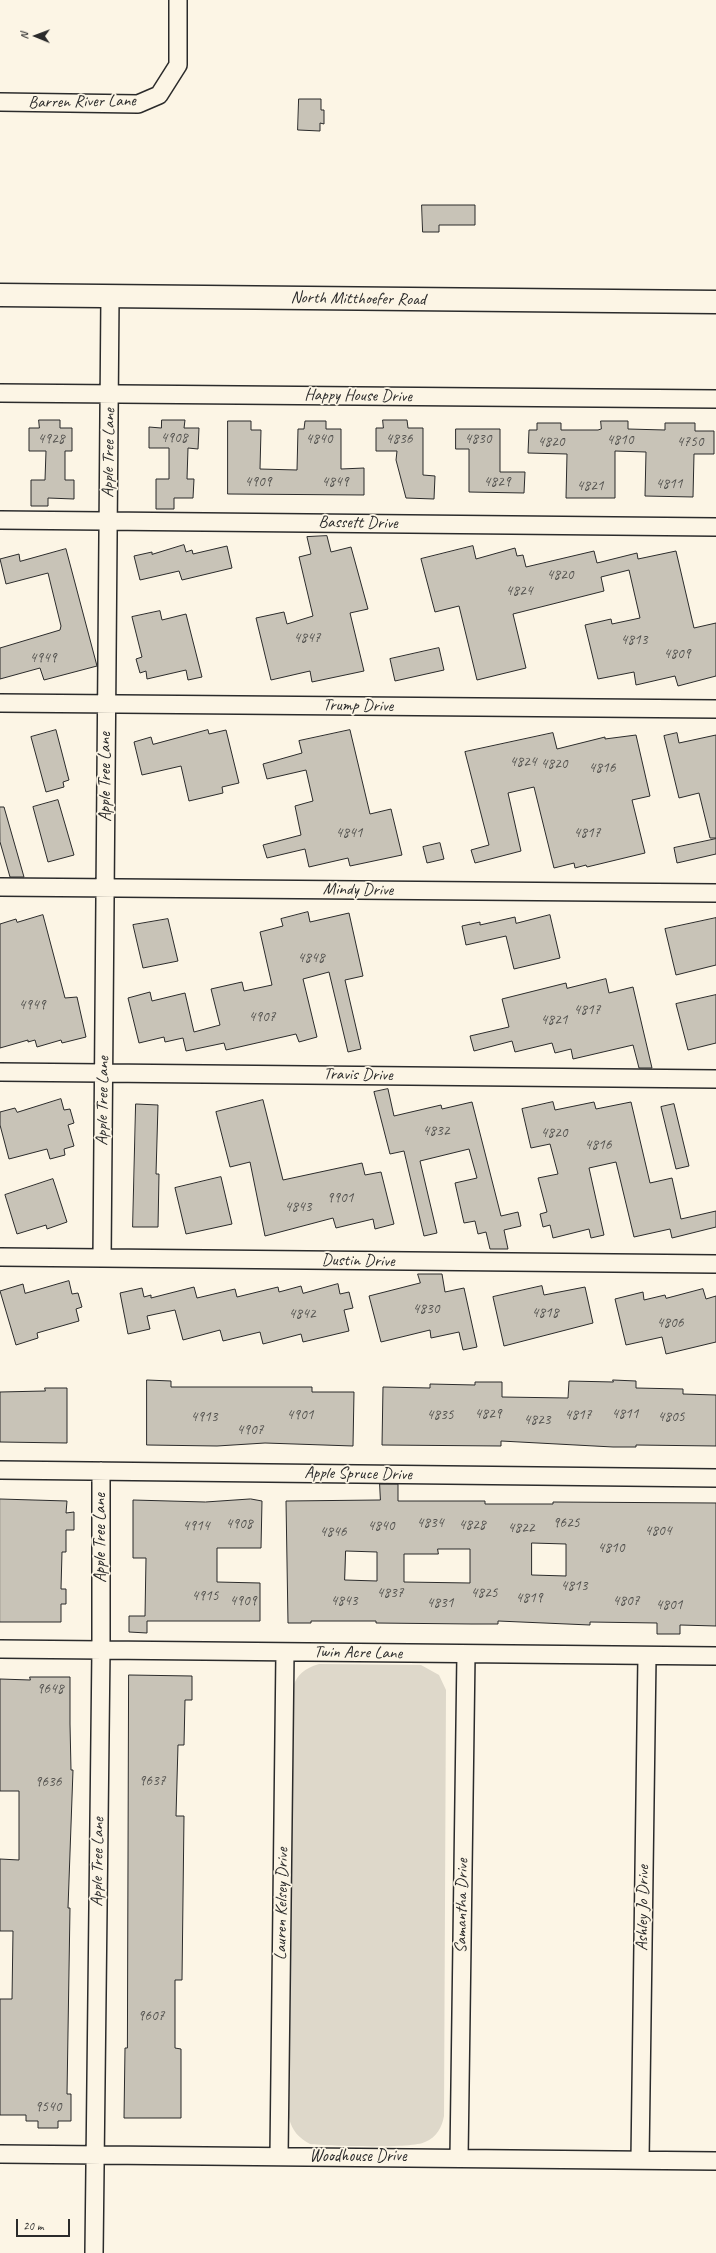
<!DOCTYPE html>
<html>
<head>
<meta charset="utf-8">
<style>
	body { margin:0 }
	#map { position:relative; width:716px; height:2253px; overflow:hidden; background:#fcf5e5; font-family:Caveat,sans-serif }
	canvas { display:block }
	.north { position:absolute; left:16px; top:16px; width:40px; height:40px; -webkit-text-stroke:3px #fcf5e5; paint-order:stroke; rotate:271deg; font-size:11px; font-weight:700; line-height:16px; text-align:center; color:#2b2b2b }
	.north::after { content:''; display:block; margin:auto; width:14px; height:18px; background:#2b2b2b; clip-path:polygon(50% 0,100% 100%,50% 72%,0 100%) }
	.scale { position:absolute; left:16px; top:2219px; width:54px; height:18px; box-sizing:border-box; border:2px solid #2b2b2b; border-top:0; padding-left:5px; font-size:12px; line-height:14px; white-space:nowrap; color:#2b2b2b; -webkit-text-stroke:3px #fcf5e5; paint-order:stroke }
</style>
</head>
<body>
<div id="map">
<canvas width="716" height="2253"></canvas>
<div class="north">N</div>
<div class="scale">20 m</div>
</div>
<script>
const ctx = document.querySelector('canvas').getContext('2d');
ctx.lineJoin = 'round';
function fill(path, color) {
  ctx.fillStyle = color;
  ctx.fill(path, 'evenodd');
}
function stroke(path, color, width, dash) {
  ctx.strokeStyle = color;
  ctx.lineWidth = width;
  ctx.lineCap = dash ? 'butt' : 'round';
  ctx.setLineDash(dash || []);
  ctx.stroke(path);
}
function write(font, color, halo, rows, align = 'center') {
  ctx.font = font + ' Caveat,sans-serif';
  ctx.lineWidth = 3.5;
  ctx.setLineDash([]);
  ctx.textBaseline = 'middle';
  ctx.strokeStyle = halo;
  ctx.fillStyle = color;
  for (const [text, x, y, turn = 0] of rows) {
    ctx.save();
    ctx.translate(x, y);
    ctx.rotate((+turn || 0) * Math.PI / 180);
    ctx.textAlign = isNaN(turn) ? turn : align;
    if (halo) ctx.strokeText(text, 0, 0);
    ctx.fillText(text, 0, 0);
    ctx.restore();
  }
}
fill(new Path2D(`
	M319,1664L421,1665L439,1675L446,1690L444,2116C442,2127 437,2137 425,2142C412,2149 327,2146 310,2144C299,2138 292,2131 289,2118L291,1694C295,1677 302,1669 319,1664Z`), '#ded8ca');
const building = new Path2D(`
	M299,99H321V110H324V124L320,123V131L298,130Z
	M422,205H475V225H439V232H423Z
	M39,420H60V428H72V451H65V480H74V499L48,498V506H31V480H45L46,451H29V428H39Z
	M162,420H185L184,428H199L198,449L188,448L187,479H194L193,498H174V509H156V479H169V448H149V427L161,428Z
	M383,420H407L408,428H423V475L435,476L434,499L406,498L396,460L397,451H376V428H383Z
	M228,421H251V430H261L260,469L297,470L298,429H304L305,421H326V429H341V469L364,468V495L228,494Z
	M601,421H628V429L665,430V423H695V431H714V454H694L693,497L645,496L646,452L615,451V498H566L567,454L528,453L529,430H537V423H561V430H598L601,429Z
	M456,429H500V472H525L524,493L469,492V449H456Z
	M327,536L331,552L351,547L368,609L350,613L364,671L312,682L310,671L271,680L256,618L284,612L287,624L313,616L299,557L311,554L307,537Z
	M184,545L186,552L192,550L193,554L227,546L232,568L182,580L179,571L140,580L134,556L152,552V554Z
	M473,546L476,559L515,548L517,556L523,555L526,567L594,551L597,563L637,553L638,559L676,551L694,628L716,623V676L678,686L675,676L636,685L634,672L598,679L585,625L611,619L612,624L640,618L629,570L601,577L604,591L513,614L526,668L477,680L459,606L435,612L421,559Z
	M66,549L97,666L44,680L40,668L0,679V648L60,630L61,626L48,573L6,584L0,559L19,554L20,561Z
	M160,611L162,620L186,614L202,677L188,680L186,670L147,679L146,671L140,673L136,659L142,657L132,617Z
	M439,648L444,670L395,681L390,659Z
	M56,730L69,780L63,782L64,787L46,792L31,737Z
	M208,730L209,734L226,730L239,783L222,787L223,793L189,801L181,766L142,775L134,742L151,737L153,744Z
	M350,730L370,814L391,809L402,855L350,866L348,858L309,867L305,849L267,858L263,845L301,835L295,806L313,801L306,770L267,779L263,764L302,753L299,741Z
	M553,733L557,749L605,737V739L636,735L650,796L632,800L645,853L587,867L586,865L575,868L574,863L554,868L534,787L508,793L521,851L475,863L471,850L489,845L465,752Z
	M677,733L679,743L716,735V838H710L699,793L679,798L664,736Z
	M58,800L74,855L48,862L33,807Z
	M0,807H4L24,877H10L0,842Z
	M716,839V854L677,863L674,848Z
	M440,843L444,859L427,863L423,847Z
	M308,912L310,922L349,913L363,976L345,980L361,1049L348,1052L329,972L303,979L317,1037L299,1042L296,1034L226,1050L224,1043L186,1051L183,1038L165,1042L164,1037L139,1043L128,998L150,992L152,1001L185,993L194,1032L220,1025L211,989L242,982L244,991L272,985L260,932L283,926L281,919Z
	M43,915L65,998L77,997L86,1037L62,1043L61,1040L37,1047L35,1040L28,1042V1040L0,1048V924L16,919L17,922Z
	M550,915L560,958L514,969L506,936L466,945L462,926L480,922V925L515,917L516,923Z
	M716,918V965L676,975L665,929Z
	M168,919L178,961L143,968L133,925Z
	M606,979L609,993L633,987L652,1068H639L633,1045L573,1059L571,1049L555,1053L552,1043L515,1052L512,1041L474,1051L470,1036L509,1027L502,999L566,983L567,988Z
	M716,995V1043L688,1050L676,1004Z
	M388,1089L394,1116L441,1105L442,1109L472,1102L501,1216L518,1212L521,1226L504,1230L508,1249H490L486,1232L478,1234L475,1221L464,1223L455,1183L477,1178L469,1149L420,1161L437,1233L424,1236L404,1151L390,1154L374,1092Z
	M61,1099L64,1110L70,1109L74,1123L68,1125L74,1146L64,1149L65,1155L50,1159L47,1149L9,1159L0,1125V1112L15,1108L17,1112Z
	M263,1100L283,1180L362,1163L365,1175L381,1172L394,1224L375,1229L373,1219L336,1228L333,1218L265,1236L250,1162L230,1167L216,1112Z
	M553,1102L555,1110L594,1102L596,1109L631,1102L650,1183L672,1178L681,1219L716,1211V1227L672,1238L670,1229L634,1237L616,1162L589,1168L604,1235L591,1238L589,1229L553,1238L550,1225L543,1227L540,1214L547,1212L538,1178L558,1174L550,1144L531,1148L522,1109Z
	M136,1104L158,1105L156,1174H159L158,1227H133Z
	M674,1104L689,1166L676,1169L661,1107Z
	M221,1177L232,1224L186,1234L175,1188Z
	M53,1179L67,1222L47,1229L46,1225L17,1234L5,1195Z
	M418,1274H442L445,1292L464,1288L477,1347L463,1350L459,1332L431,1338L430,1330L381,1342L369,1296L420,1283Z
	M69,1281L72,1294L78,1293L82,1307L76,1309L79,1321L37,1333L38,1338L16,1345L0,1291L23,1284L25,1293Z
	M338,1284L340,1294L349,1292L353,1308L344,1310L349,1331L303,1342L301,1334L263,1344L260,1332L223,1341L220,1330L183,1340L175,1310L147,1316L150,1329L128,1334L120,1293L142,1288L144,1297L151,1295V1298L194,1287L197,1298L235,1289L237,1297L278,1287L279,1292L301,1286L303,1293Z
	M542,1286L544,1295L585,1287L593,1323L504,1346L493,1297Z
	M703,1289L706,1299L716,1296V1342L666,1354L662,1337L626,1345L615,1299L643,1292L644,1300L665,1295L666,1298Z
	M147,1380L171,1381V1387H312V1392H354L353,1446L265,1443L217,1446L147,1445Z
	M613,1380L636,1381V1388L683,1389V1394L716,1395V1446L636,1445V1447H613L501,1441V1446L382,1445L383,1387L430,1388V1384L475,1385V1382H502V1397L568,1398L569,1381L613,1382Z
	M45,1388H67V1443L0,1442V1392L45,1391Z
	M380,1484H398V1501H485V1504H553V1502L716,1503V1626L680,1625V1634H657V1623L590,1622V1625L498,1621V1624H471L376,1623V1621H311V1623H288L286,1501L380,1500ZM532,1543L566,1544V1576L532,1575ZM438,1549H470V1583L404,1582V1554H438ZM346,1551L377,1552V1581L345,1580Z
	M0,1499L67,1501L66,1513L74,1512V1530H66V1552H62L61,1589H66V1604H61V1622H0Z
	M251,1499L262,1501L261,1548H217V1582L260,1583V1621H147V1633L129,1632V1616H145L146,1558H133V1500L205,1502Z
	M129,1675L192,1676V1700H185L184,1745H178L176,1816H184L182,1980H175V2048L181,2049V2118H124L125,2048H127Z
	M30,1677H70V1724L71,1770H73L68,1908H70L67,2094H71V2121H58V2128H38V2121H26V2115H0V1999H12L13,1931H0V1859L19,1860V1791H0V1679L30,1680Z`);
fill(building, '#c8c3b7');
stroke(building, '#2b2b2b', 1);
const minor = new Path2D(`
	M0,102L138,104L159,95L178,65V0
	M0,393L716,399
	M0,520L716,527
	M0,703L716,709
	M0,887L716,893
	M0,1072L716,1079
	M0,1257L716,1264
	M102,1258L110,296
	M0,1470L716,1478
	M0,1649L716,1656
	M0,2154L716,2161
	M279,2156L285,1652
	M459,2158L466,1654
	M640,2160L647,1656
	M94,2253L101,1649V1471`);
const secondary = new Path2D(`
	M0,295L716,302`);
stroke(minor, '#2b2b2b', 20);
stroke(secondary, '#2b2b2b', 25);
stroke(minor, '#fcf5e5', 17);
stroke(secondary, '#fcf5e5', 22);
write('15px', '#52514e', null, [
	["4908",174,438],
	["4928",51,439],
	["4840",319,439],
	["4836",399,439],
	["4830",478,439],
	["4810",620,440],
	["4820",551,442],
	["4750",690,442],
	["4909",258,482],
	["4849",335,482],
	["4829",497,482],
	["4811",669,484],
	["4821",590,486],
	["4820",560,575],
	["4824",519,591],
	["4847",307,638],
	["4813",634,640],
	["4809",677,654],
	["4949",43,658],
	["4824",523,762],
	["4820",554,764],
	["4816",602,768],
	["4841",349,833],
	["4817",587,833],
	["4848",311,958],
	["4949",32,1005],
	["4817",587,1010],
	["4907",262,1017],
	["4821",554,1020],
	["4832",436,1131],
	["4820",554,1133],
	["4816",598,1145],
	["9901",340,1198],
	["4843",298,1207],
	["4830",426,1309],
	["4818",545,1313],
	["4842",302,1314],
	["4806",670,1323],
	["4829",488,1414],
	["4811",625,1414],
	["4901",300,1415],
	["4835",440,1415],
	["4817",578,1415],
	["4913",204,1417],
	["4805",671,1417],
	["4823",537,1420],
	["4907",250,1430],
	["4834",430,1523],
	["9625",566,1523],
	["4908",239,1524],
	["4828",472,1525],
	["4914",196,1526],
	["4840",381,1526],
	["4822",521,1528],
	["4804",658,1531],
	["4846",333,1532],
	["4810",611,1548],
	["4813",574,1586],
	["4837",390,1593],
	["4825",484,1593],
	["4915",205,1596],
	["4819",529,1598],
	["4909",243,1601],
	["4843",344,1601],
	["4807",626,1601],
	["4831",440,1603],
	["4801",669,1605],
	["9648",50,1689],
	["9637",152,1781],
	["9636",48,1782],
	["9607",151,2016],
	["9540",48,2107]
]);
write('17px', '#2b2b2b', '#fcf5e5', [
	["Barren River Lane",82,102,-1],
	["North Mitthoefer Road",358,299,1],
	["Happy House Drive",358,396,1],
	["Apple Tree Lane",109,453,-89],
	["Bassett Drive",358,523,1],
	["Trump Drive",358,706,1],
	["Apple Tree Lane",106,777,-90],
	["Mindy Drive",358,890,1],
	["Travis Drive",358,1075,1],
	["Apple Tree Lane",103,1101,-89],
	["Dustin Drive",358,1261,1],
	["Apple Spruce Drive",358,1474,1],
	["Apple Tree Lane",101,1538,-90],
	["Twin Acre Lane",358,1653,1],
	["Apple Tree Lane",98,1862,-89],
	["Lauren Kelsey Drive",282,1904,-89],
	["Samantha Drive",462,1906,-89],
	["Ashley Jo Drive",643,1908,-89],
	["Woodhouse Drive",358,2157]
]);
</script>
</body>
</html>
